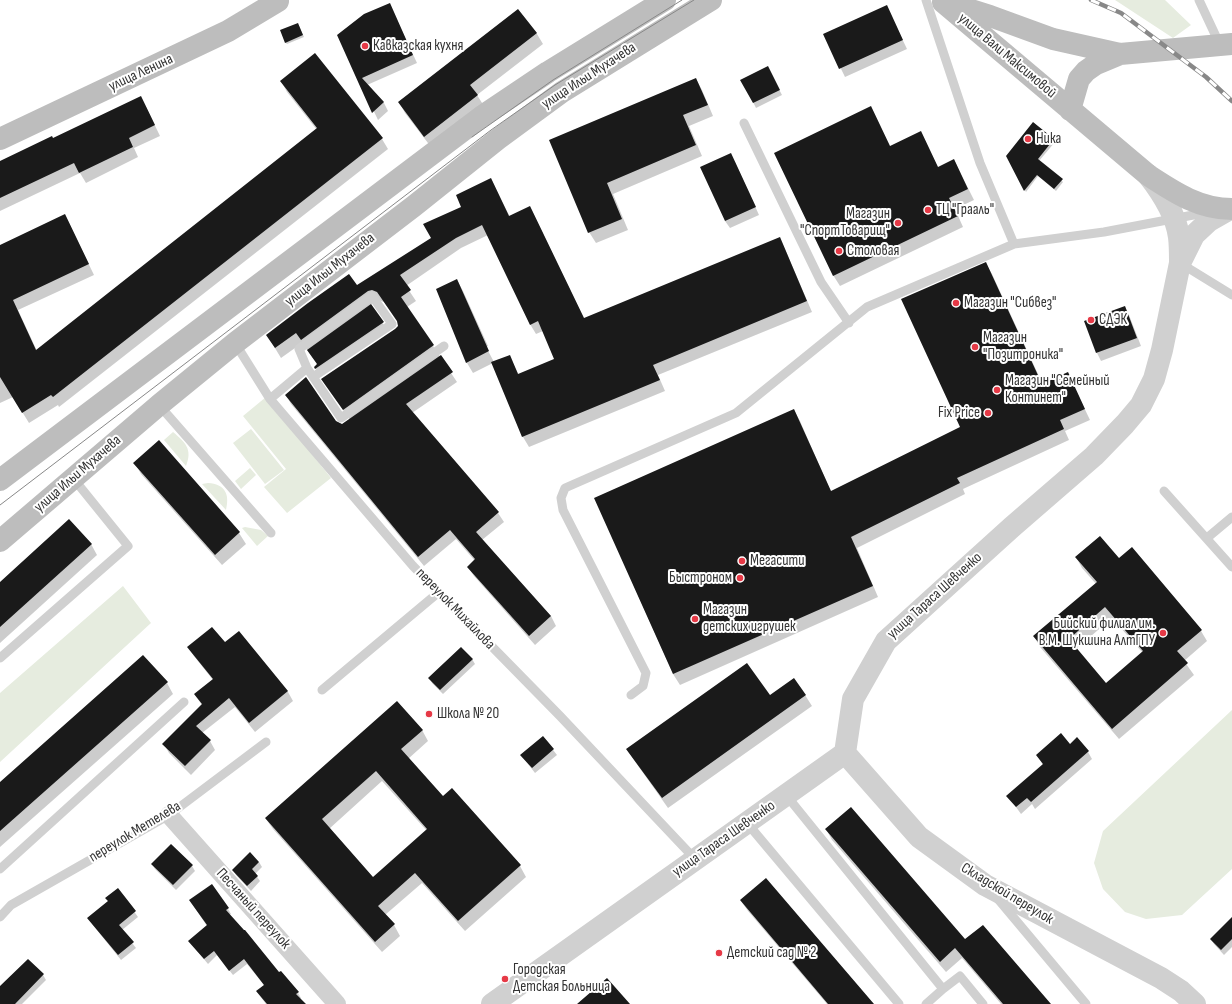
<!DOCTYPE html>
<html>
<head>
<meta charset="utf-8">
<style>
	body { margin:0 }
	canvas { display:block; background:#fff }
</style>
</head>
<body>
<canvas width="1232" height="1004"></canvas>
<script>
const ctx = document.querySelector('canvas').getContext('2d');
ctx.lineJoin = 'round';
function fill(path, color) {
  ctx.fillStyle = color;
  ctx.fill(path, 'evenodd');
}
function stroke(path, color, width, dash) {
  ctx.strokeStyle = color;
  ctx.lineWidth = width;
  ctx.lineCap = dash ? 'butt' : 'round';
  ctx.setLineDash(dash || []);
  ctx.stroke(path);
}
function write(font, color, halo, rows, align = 'center') {
  ctx.font = font + ' "Sofia Sans Condensed",sans-serif';
  ctx.lineWidth = 4;
  ctx.setLineDash([]);
  ctx.textBaseline = 'middle';
  ctx.strokeStyle = halo;
  ctx.fillStyle = color;
  for (const [text, x, y, turn = 0] of rows) {
    ctx.save();
    ctx.translate(x, y);
    ctx.rotate((+turn || 0) * Math.PI / 180);
    ctx.textAlign = isNaN(turn) ? turn : align;
    if (halo) ctx.strokeText(text, 0, 0);
    ctx.fillText(text, 0, 0);
    ctx.restore();
  }
}
fill(new Path2D(`
	M1115,0H1165L1191,25L1173,38Z
	M266,397L331,478L287,513L264,487L286,469L243,416Z
	M251,429L284,470L265,484L233,443Z
	M173,432C185,442 193,449 186,466L164,440Z
	M250,468L256,475L241,489L235,481Z
	M208,483C225,484 230,494 226,510L202,484Z
	M245,527L261,530L268,536L257,546L242,528Z
	M123,586L151,623L0,762V693Z
	M1232,710V869L1182,915L1146,919L1125,912L1103,889L1094,863L1103,831Z`), '#e6ecdf');
fill(new Path2D(`
	M887,7L907,49L845,77L824,34Z
	M518,10L537,34L543,44L477,95L484,106L431,147L405,113L399,102Z
	M393,12L417,63L367,85L384,103L388,111L378,120L338,36Z
	M299,26L304,37L287,44L285,42Z
	M770,72L782,95L756,108L742,80Z
	M696,79L702,90L713,116L689,126L702,156L613,194L628,230L596,243L589,232L551,141Z
	M281,81L382,139L388,149L59,407L58,405L29,423L13,397L0,403V246L65,215L94,275L18,310L37,351L317,130L287,92Z
	M146,107L160,136L134,148L138,157L86,183L80,173L0,211V162L53,139Z
	M1034,123L1055,142L1039,161L1063,182L1056,191L1038,176L1026,192L1007,156Z
	M921,133L938,168L954,160L974,200L955,209L963,227L840,286L833,275L890,147Z
	M735,162L759,215L730,228L725,221Z
	M491,179L510,217L530,207L584,319L780,239L785,249L812,312L658,375L665,391L529,447L523,437L493,363L473,373L467,363L437,290L457,280L463,291L488,346L486,347L494,362L509,356L519,375L555,360L543,331L536,334L530,324L488,235L461,248L406,286L416,301L407,307L457,382L412,413L498,513L504,522L482,540L551,616L556,626L535,645L474,576L468,567L475,561L456,539L424,566L291,404L286,395L342,425L350,420L329,389L399,327L398,323L384,302L378,300L370,305L386,328L318,373L315,367L318,365L302,343L281,358L267,335L357,286L432,239Z
	M986,264L992,274L1043,385L1068,374L1090,420L1065,431L1069,440L963,489L965,494L857,548L878,597L680,685L673,674L595,498L794,410L800,421L831,492L961,427Z
	M1125,307L1129,315L1141,346L1101,361L1097,353Z
	M159,442L239,533L246,544L222,565L141,474L135,463Z
	M91,544L97,555L0,643V583Z
	M1076,557L1119,560L1201,631L1207,641L1184,661L1194,675L1119,739L1040,647L1034,636L1096,584L1082,568ZM1112,618L1143,653L1106,684L1076,649Z
	M239,632L288,692L293,701L255,732L235,707L202,733L210,741L215,750L191,775L169,753L164,744L202,705L195,695L213,680L194,656L188,647L225,643Z
	M472,659L475,664L443,694L432,683L430,678Z
	M167,683L173,694L0,847V783Z
	M805,695L812,706L668,808L634,760L628,750L770,697Z
	M422,730L428,741L408,759L442,798L452,789L520,866L526,877L465,931L422,883L385,915L394,925L400,936L382,952L273,829L266,819ZM382,781L427,831L373,878L329,829Z
	M543,737L557,755L535,773L521,755Z
	M1077,739L1088,752L1092,759L1035,809L1032,804L1021,814L1008,796L1043,765L1037,755L1070,745Z
	M826,829L965,941L1050,1004H1001L962,958L946,972L832,840Z
	M259,862L262,867L255,874L260,881L251,891L236,875L233,870Z
	M152,864L192,866L195,871L176,890L155,869Z
	M212,885L228,909L231,914L229,915L279,974L280,972L298,993L301,998L300,999L305,1004H266L257,992L264,985L247,964L233,975L217,955L208,964L193,946L190,941L207,926L193,905Z
	M118,889L138,917L122,930L136,948L121,960L88,919L109,902L106,898Z
	M741,901L872,1004H827L748,911Z
	M1232,919V947L1224,955L1214,944L1211,939Z
	M28,960L43,975L46,980L22,1004H0V987Z`), '#0003');
fill(new Path2D(`
	M390,3L413,55L362,78L384,102L372,113L337,35L364,14Z
	M887,5L903,40L839,69L823,34Z
	M518,9L537,33L470,85L478,95L424,137L398,102Z
	M298,23L303,35L285,43L280,30Z
	M315,53L383,138L53,397L51,395L22,413L0,377V245L65,214L89,264L13,300L36,350L317,128L280,81Z
	M768,66L780,90L753,103L740,80Z
	M696,78L708,105L683,115L696,145L607,183L622,219L588,233L549,140Z
	M141,96L155,125L129,138L133,147L79,173L74,163L0,198V161L52,136L53,138Z
	M871,106L890,146L921,131L938,167L954,159L968,189L949,198L958,216L833,276L774,153Z
	M1033,122L1054,139L1038,159L1063,179L1054,189L1037,175L1024,191L1006,156Z
	M731,153L756,207L725,221L700,167Z
	M491,178L509,216L530,206L584,318L780,237L807,301L653,365L660,380L522,437L491,362L510,355L518,374L554,359L538,321L530,325L482,225L456,238L400,275L411,290L401,297L434,345L343,410L321,379L395,329L398,326L397,321L377,292L372,290L368,291L301,340L296,333L275,348L266,335L308,303L349,274L357,285L431,238L423,224L461,207L456,195Z
	M986,262L1042,384L1068,372L1085,409L1060,420L1064,429L957,478L960,483L851,537L873,586L673,674L594,498L794,409L831,491L960,427L901,299Z
	M457,279L489,351L466,363L436,289Z
	M371,304L384,322L315,369L314,367L317,364L307,350Z
	M1125,306L1137,338L1096,353L1084,321Z
	M441,355L453,372L406,404L499,512L476,532L551,616L529,636L467,567L475,559L450,530L418,557L285,395L306,377L336,421L342,424Z
	M159,440L240,532L215,555L133,463Z
	M69,519L92,544L0,627V582Z
	M1100,536L1119,558L1132,547L1202,630L1177,651L1188,663L1112,729L1033,636L1097,582L1075,557ZM1105,607L1143,651L1106,683L1069,639Z
	M212,627L225,642L239,631L288,691L249,723L229,698L196,726L211,740L185,766L162,744L202,704L194,694L213,679L187,647Z
	M461,647L473,659L440,690L428,678Z
	M143,655L168,682L0,831V782Z
	M747,663L770,695L794,678L806,695L662,798L626,749Z
	M397,701L423,730L401,749L443,796L452,788L521,865L458,921L415,873L378,906L395,924L375,942L265,818ZM376,771L427,829L373,877L322,819Z
	M1061,733L1070,744L1077,737L1089,751L1031,802L1027,798L1016,807L1006,796L1043,764L1036,755Z
	M543,736L554,749L532,768L520,755Z
	M851,807L965,939L983,925L1051,1004H1003L955,948L940,962L825,829Z
	M171,844L193,865L173,885L151,864Z
	M250,852L259,862L252,869L258,876L247,886L232,870Z
	M766,878L874,1004H828L740,900Z
	M212,884L229,908L226,910L244,930H245L279,972L281,971L299,992L296,994L306,1004H267L256,991L264,985L244,959L229,971L214,951L204,959L188,941L207,925L189,900Z
	M118,888L136,911L119,925L134,942L118,955L87,918L108,901L105,898Z
	M1232,917V939L1221,950L1210,939Z
	M28,959L44,974L15,1004H0V986Z
	M607,978L630,1004H577Z`), '#1a1a1a');
stroke(new Path2D(`
	M926,0L980,163L1014,244
	M1199,0L1220,45
	M744,123L821,282L849,323
	M1180,263L1232,295
	M235,343L270,399L413,566L560,716L695,859
	M307,368L299,349L372,296L392,324L313,377
	M270,399L307,368L341,418L444,346
	M159,405L271,533
	M1164,491L1232,567
	M1207,538L1232,517
	M0,658L128,546L73,478
	M322,690L439,592
	M631,695L643,686L646,673L563,510L561,498L565,488L736,413L867,307L1014,244L1104,232L1209,212
	M786,795L943,989L960,976L983,1004
	M747,823L899,1004
	M0,869L184,702
	M998,899L1086,1004
	M0,917L11,905L169,815L266,742
	M926,1004L943,989`), '#d0d0d0', 9);
stroke(new Path2D(`
	M169,815L337,1004`), '#d0d0d0', 18);
stroke(new Path2D(`
	M1148,175C1162,193 1176,214 1179,237C1180,245 1180,254 1180,262
	M845,753L919,837L985,885L1161,978L1181,991L1195,1004
	M492,1004L845,753L853,699L886,641L1012,527L1094,456L1125,424L1141,405L1154,379L1162,350L1180,263L1194,235L1209,221L1230,209`), '#d0d0d0', 22);
stroke(new Path2D(`
	M943,2L1148,175C1174,192 1199,209 1232,209
	M952,4L990,16L1053,39L1120,54
	M1070,110L1079,79L1086,71L1096,64L1120,54L1232,44
	M0,139L228,31L278,1
	M0,480L481,117L548,72L665,0
	M0,541L159,405L235,343L414,206L498,139L562,92L711,0`), '#bdbdbd', 22);
stroke(new Path2D(`
	M472,137L553,80L682,0
	M0,505L491,130L555,85L694,0`), '#888', 1);
const rail = new Path2D(`
	M1091,0L1121,13L1206,77L1232,101`);
stroke(rail, '#888', 4.5);
stroke(rail, '#fff', 3, [9]);
for (const [x, y, r, color] of [
	[365,46,4,"#e63946"],
	[1028,139,4,"#e63946"],
	[928,210,4,"#e63946"],
	[898,223,4,"#e63946"],
	[839,251,4,"#e63946"],
	[956,303,4,"#e63946"],
	[1091,320,4,"#e63946"],
	[975,347,4,"#e63946"],
	[997,390,4,"#e63946"],
	[988,413,4,"#e63946"],
	[742,561,4,"#e63946"],
	[740,578,4,"#e63946"],
	[695,619,4,"#e63946"],
	[1163,633,4,"#e63946"],
	[429,714,4,"#e63946"],
	[719,953,4,"#e63946"],
	[505,979,4,"#e63946"]
]) {
  const dot = new Path2D();
  dot.arc(x, y, r, 0, 2 * Math.PI);
  ctx.fillStyle = color;
  ctx.fill(dot);
  stroke(dot, '#fff', 1.5);
}
write('15px', '#333', '#fff', [
	["Кавказская кухня",373,46],
	["Ника",1036,139],
	["ТЦ \"Грааль\"",936,210],
	["Магазин",890,214,"right"],
	["\"СпортТоварищ\"",890,231,"right"],
	["Столовая",847,251],
	["Магазин \"Сибвез\"",964,303],
	["СДЭК",1099,320],
	["Магазин",983,338],
	["\"Позитроника\"",983,355],
	["Магазин \"Семейный",1005,381],
	["Континет\"",1005,398],
	["Fix Price",980,413,"right"],
	["Мегасити",750,561],
	["Быстроном",732,578,"right"],
	["Магазин",703,610],
	["детских игрушек",703,627],
	["Бийский филиал им.",1155,624,"right"],
	["В.М. Шукшина АлтГПУ",1155,641,"right"],
	["Школа № 20",437,714],
	["Детский сад № 2",727,953],
	["Городская",513,970],
	["Детская Больница",513,987]
], 'left');
write('15px', '#333', '#fff', [
	["улица Вали Максимовой",1007,56,40],
	["улица Ленина",141,73,-25],
	["улица Ильи Мухачева",589,76,-33],
	["улица Ильи Мухачева",330,270,-38],
	["улица Ильи Мухачева",78,474,-41],
	["улица Тараса Шевченко",935,596,-42],
	["переулок Михайлова",455,609,46],
	["переулок Метелева",135,832,-31],
	["улица Тараса Шевченко",724,839,-35],
	["Складской переулок",1007,894,31],
	["Песчаный переулок",253,909,48]
]);
</script>
</body>
</html>
